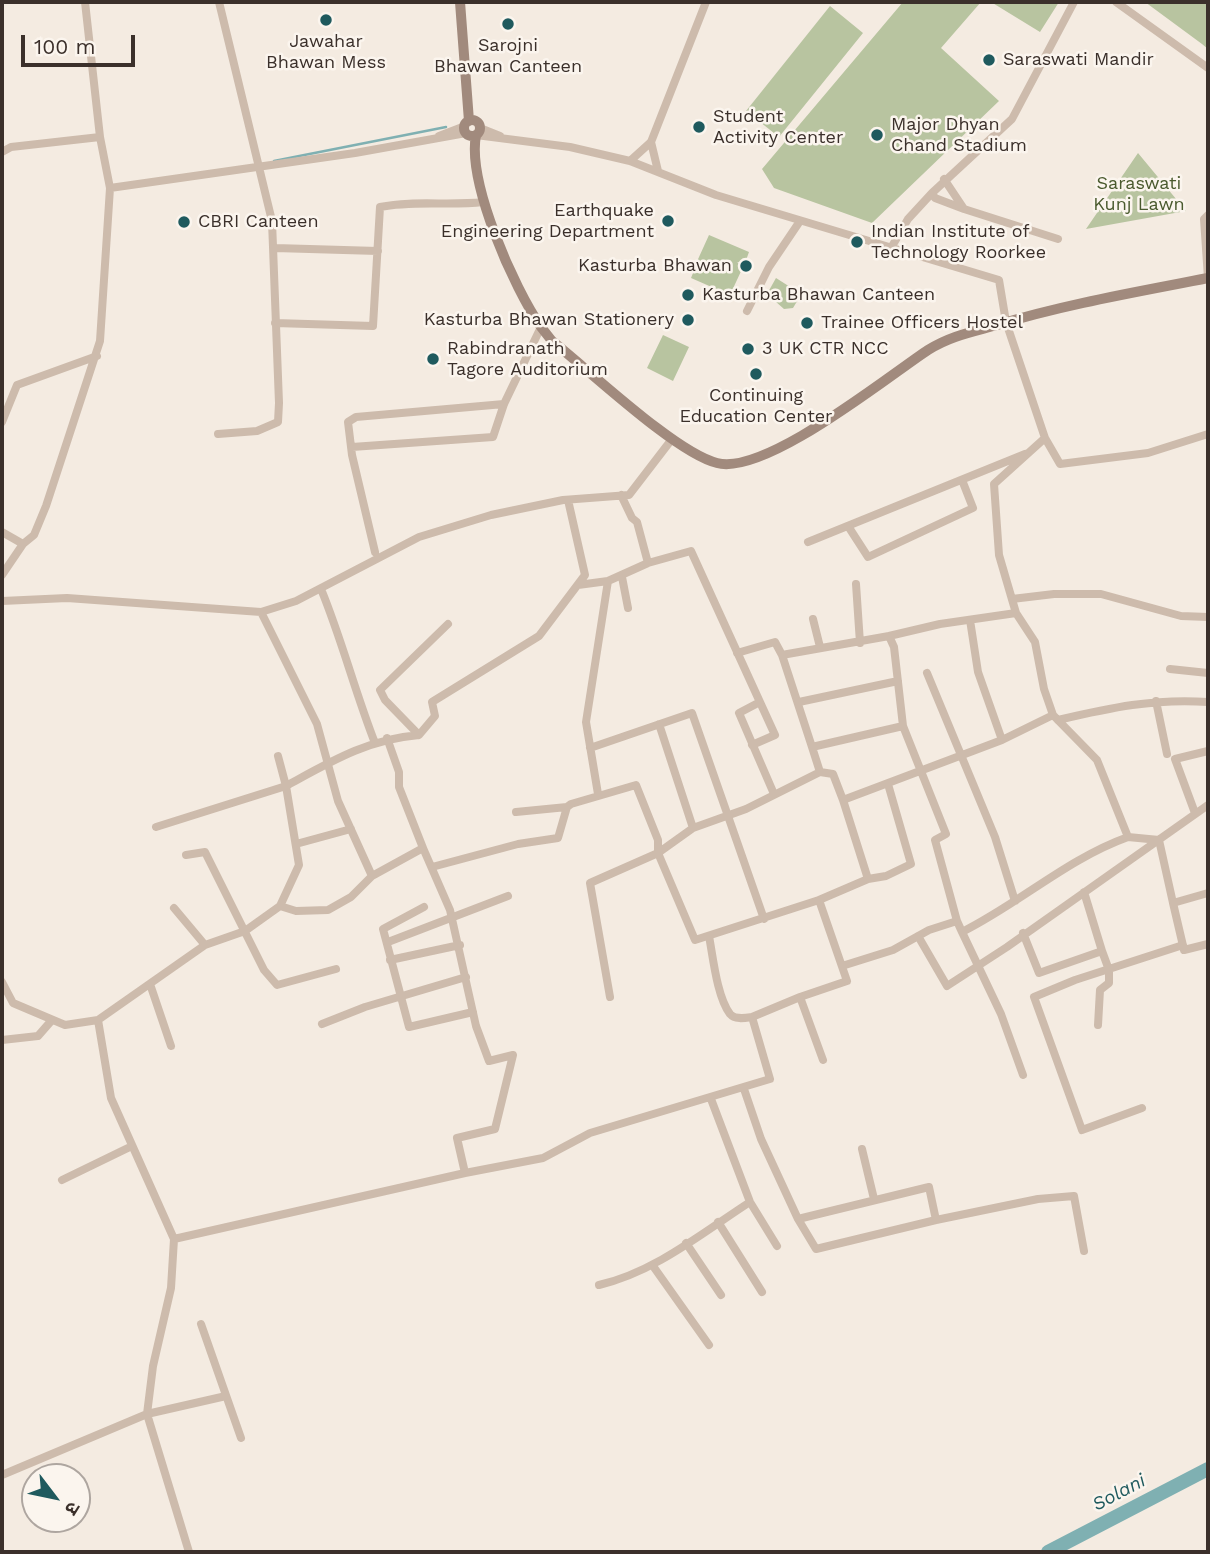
<!DOCTYPE html>
<html>
<head>
<meta charset="utf-8">
<style>
	body { margin:0 }
	#map { position:relative; width:1210px; height:1554px; overflow:hidden; background:#f4ebe1; font-family:"Work Sans","Noto Sans Devanagari",sans-serif }
	canvas { display:block }
	.frame { position:absolute; inset:0; border:4px solid #3b302b; pointer-events:none }
	.north { position:absolute; left:21px; top:1463px; width:70px; height:70px; box-sizing:border-box; background:#fbf5ee; border:2px solid #aea6a0; border-radius:50%; rotate:122deg; font-size:19px; font-weight:700; line-height:28px; text-align:center; color:#3b302b }
	.north::after { content:''; display:block; margin:auto; width:24px; height:32px; background:#1f5a5e; clip-path:polygon(50% 0,100% 100%,50% 72%,0 100%) }
	.scale { position:absolute; left:21px; top:35px; width:114px; height:32px; box-sizing:border-box; border:4px solid #3b302b; border-top:0; padding-left:9px; font-size:21px; line-height:24px; white-space:nowrap; color:#3b302b; -webkit-text-stroke:5px #fbf5ee; paint-order:stroke }
</style>
</head>
<body>
<div id="map">
<canvas width="1210" height="1554"></canvas>
<div class="frame"></div>
<div class="north">उ</div>
<div class="scale">100 m</div>
</div>
<script>
const ctx = document.querySelector('canvas').getContext('2d');
ctx.lineJoin = 'round';
function fill(path, color) {
  ctx.fillStyle = color;
  ctx.fill(path, 'evenodd');
}
function stroke(path, color, width, dash) {
  ctx.strokeStyle = color;
  ctx.lineWidth = width;
  ctx.lineCap = dash ? 'butt' : 'round';
  ctx.setLineDash(dash || []);
  ctx.stroke(path);
}
function write(font, color, halo, rows, align = 'center') {
  ctx.font = font + ' "Work Sans",sans-serif';
  ctx.lineWidth = 5;
  ctx.setLineDash([]);
  ctx.textBaseline = 'middle';
  ctx.strokeStyle = halo;
  ctx.fillStyle = color;
  for (const [text, x, y, turn = 0] of rows) {
    ctx.save();
    ctx.translate(x, y);
    ctx.rotate((+turn || 0) * Math.PI / 180);
    ctx.textAlign = isNaN(turn) ? turn : align;
    if (halo) ctx.strokeText(text, 0, 0);
    ctx.fillText(text, 0, 0);
    ctx.restore();
  }
}
fill(new Path2D(`
	M903,2H981L941,48L999,101L872,223L774,188L762,169Z
	M991,2H1059L1040,32Z
	M1145,2H1208V49L1202,44Z
	M830,6L863,33L779,137L746,111Z
	M1138,153L1186,211L1086,229Z
	M709,235L749,252L745,263L737,262L743,267L730,295L691,278L693,273H701L694,268Z
	M776,278L798,292L799,298L793,308L784,309L767,294Z
	M663,335L689,347L673,381L647,368Z`), '#b8c4a0');
stroke(new Path2D(`
	M274,161L446,127`), '#7fb0b2', 2.5);
stroke(new Path2D(`
	M1048,1552L1208,1469`), '#7fb0b2', 14);
stroke(new Path2D(`
	M1116,2L1208,68
	M480,128L500,136
	M476,135L570,147L630,161L716,195L999,280L1006,322L1045,438L994,484L999,555L1016,613L1035,642L1044,689L1053,715L1097,760L1128,837L1159,840L1173,903L1208,893
	M439,136L465,126
	M651,142L658,171
	M2,152L11,147L100,137
	M630,161L651,142L706,2
	M944,179L964,209L1058,239
	M110,188L355,153L466,133
	M964,209L935,198L932,193L1012,119L1074,2
	M275,248L378,251
	M891,248L908,219L932,193
	M1208,278L1204,219L1208,215
	M747,311L769,267L800,221
	M275,323L373,326L380,207C414,200 449,206 483,202
	M2,422L17,385L97,356
	M218,434L257,431L278,422L279,403L272,221L219,2
	M1045,438L1060,464L1148,453L1208,434
	M352,447L493,437L504,404L541,327
	M621,495L632,518L637,522L648,563
	M848,526L868,557L973,508L962,480
	M2,532L23,544
	M808,542L1025,454
	M375,552L352,455L348,422L356,417L504,404
	M2,575L23,544L34,535L46,506L100,341L110,188L100,137L85,2
	M622,577L628,608
	M856,584L860,643
	M578,585L608,581L648,563L691,551L775,735L752,745
	M321,589C342,640 355,692 375,743
	M1012,599L1054,594H1101L1181,616L1208,617
	M2,601L67,598L261,612L296,601L419,537L491,515L563,500L629,495L672,439
	M261,612L317,724L338,801L372,876
	M813,619L820,647
	M970,620L978,672L1002,740
	M737,653L775,642L782,655
	M1170,669L1208,673
	M927,673L995,837L1015,901
	M1156,701L1167,754
	M799,702L898,681
	M758,703L739,713L774,794
	M1058,720C1109,708 1155,698 1208,702
	M659,724L693,828
	M419,735L385,700L380,690L448,624
	M812,747L782,655L889,636
	M590,748L692,713L764,919
	M820,772L812,747L903,726
	M598,794L586,722L608,581
	M516,812L567,807
	M1195,813L1175,759L1208,751
	M156,827L286,786L278,756
	M296,844L351,829
	M423,848L450,910L476,1026L489,1061L513,1055L495,1129L457,1138L465,1173L543,1158L590,1133L770,1079L752,1017L800,997
	M186,855L205,852L264,970L277,985L336,969
	M432,867L518,844L558,838L567,807L571,804L636,785L658,840V853L590,883L610,997
	M868,879L886,876L911,864L888,784
	M819,900L695,940L658,853L693,828L746,809L820,772L833,774L843,800
	M1173,903L1184,950L1208,944
	M280,906L296,911L328,910L351,897L372,876L423,848L399,787V772L387,738
	M424,907L383,929L409,1027L473,1012
	M174,908L205,945
	M957,921L935,840L946,834L903,726L894,647L889,636L940,624L1016,613
	M962,932L1001,1014L1023,1075
	M1023,933L1039,973L1102,951L1084,892
	M709,936C713,957 717,997 730,1014C735,1020 745,1018 752,1017
	M918,936L947,986L1007,947L1208,805
	M388,942L508,896
	M390,960L460,945
	M842,966L893,950L929,930L957,921L962,932C1020,903 1067,859 1128,837
	M2,982L13,1003L65,1025L98,1020L205,945L245,931L280,906L299,865L286,786C330,762 368,739 419,735L435,716L432,702L539,636L585,575L568,500
	M150,984L171,1046
	M98,1020L111,1098L174,1239L171,1288L153,1366L147,1414L189,1552
	M322,1024L365,1007L466,977
	M1098,1025L1100,990L1109,983V970L1102,951
	M2,1040L38,1036L52,1020
	M823,1060L800,997L847,981L819,900L868,879L843,800L1002,740L1053,715
	M744,1089L761,1139L798,1219L929,1187L936,1220L1038,1199L1074,1196L1084,1251
	M711,1099L750,1202L777,1246
	M1142,1108L1082,1130L1034,997L1075,980L1183,945
	M862,1149L874,1199
	M62,1180L132,1146
	M798,1219L816,1249L936,1220
	M718,1222L762,1292
	M174,1239L465,1173
	M686,1243L721,1295
	M653,1266L709,1345
	M599,1285C655,1272 702,1233 750,1202
	M201,1324L241,1438
	M2,1475L147,1414L226,1396`), '#cdbbac', 8);
stroke(new Path2D(`
	M460,2L469,121
	M464 128a8 8 0 1 1 16 0a8 8 0 1 1-16 0Z
	M476,135C467,183 514,288 541,327L552,341C589,370 676,453 717,463C765,476 887,377 928,350C950,336 972,332 997,325C1066,304 1137,292 1208,278`), '#a18a7d', 10);
for (const [x, y, r, color] of [
	[326,20,7,"#1f5a5e"],
	[508,24,7,"#1f5a5e"],
	[989,60,7,"#1f5a5e"],
	[699,127,7,"#1f5a5e"],
	[877,135,7,"#1f5a5e"],
	[668,221,7,"#1f5a5e"],
	[184,222,7,"#1f5a5e"],
	[857,242,7,"#1f5a5e"],
	[746,266,7,"#1f5a5e"],
	[688,295,7,"#1f5a5e"],
	[688,320,7,"#1f5a5e"],
	[807,323,7,"#1f5a5e"],
	[748,349,7,"#1f5a5e"],
	[433,359,7,"#1f5a5e"],
	[756,374,7,"#1f5a5e"]
]) {
  const dot = new Path2D();
  dot.arc(x, y, r, 0, 2 * Math.PI);
  ctx.fillStyle = color;
  ctx.fill(dot);
  stroke(dot, '#fbf5ee', 2.5);
}
write('18px', '#3b302b', '#fbf5ee', [
	["Jawahar",326,42,"center"],
	["Bhawan Mess",326,63,"center"],
	["Sarojni",508,46,"center"],
	["Bhawan Canteen",508,67,"center"],
	["Saraswati Mandir",1003,60],
	["Student",713,117],
	["Activity Center",713,138],
	["Major Dhyan",891,125],
	["Chand Stadium",891,146],
	["Earthquake",654,211,"right"],
	["Engineering Department",654,232,"right"],
	["CBRI Canteen",198,222],
	["Indian Institute of",871,232],
	["Technology Roorkee",871,253],
	["Kasturba Bhawan",732,266,"right"],
	["Kasturba Bhawan Canteen",702,295],
	["Kasturba Bhawan Stationery",674,320,"right"],
	["Trainee Officers Hostel",821,323],
	["Rabindranath",447,349],
	["Tagore Auditorium",447,370],
	["3 UK CTR NCC",762,349],
	["Continuing",756,396,"center"],
	["Education Center",756,417,"center"]
], 'left');
write('18px', '#4a5a2e', '#fbf5ee', [
	["Saraswati",1139,184],
	["Kunj Lawn",1139,205]
]);
write('italic 19px', '#1f5a5e', '#fbf5ee', [
	["Solani",1119,1493,-28]
]);
</script>
</body>
</html>
